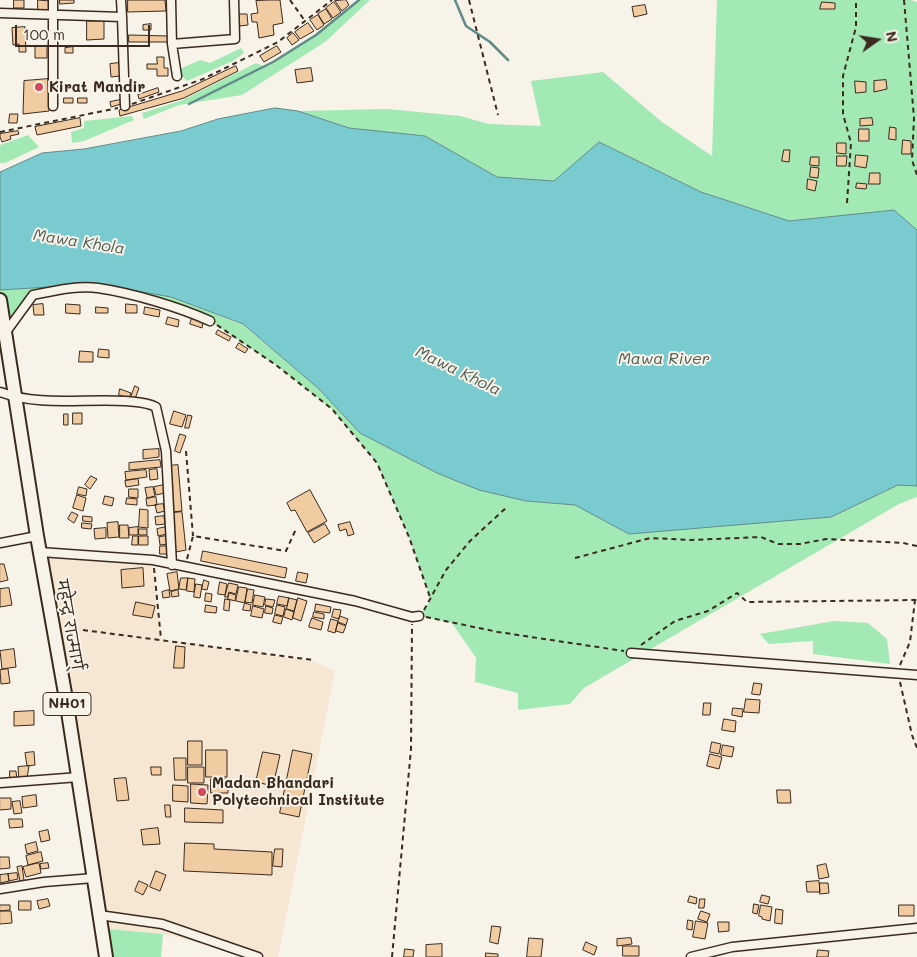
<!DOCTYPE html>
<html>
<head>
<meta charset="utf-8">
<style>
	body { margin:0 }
	#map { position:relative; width:917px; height:957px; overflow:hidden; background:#f7f3e8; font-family:Mali,sans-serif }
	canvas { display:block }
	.north { position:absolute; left:852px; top:15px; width:50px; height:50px; -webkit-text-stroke:4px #f7f3e8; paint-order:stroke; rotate:77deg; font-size:14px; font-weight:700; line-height:20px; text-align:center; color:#3b2a1e }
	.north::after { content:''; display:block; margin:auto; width:18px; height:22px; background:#3b2a1e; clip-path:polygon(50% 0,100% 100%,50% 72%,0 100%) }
	.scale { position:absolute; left:15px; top:25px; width:135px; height:22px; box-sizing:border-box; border:2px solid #3b2a1e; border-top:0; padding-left:6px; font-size:15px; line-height:18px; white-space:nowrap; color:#3b2a1e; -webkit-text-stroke:4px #f7f3e8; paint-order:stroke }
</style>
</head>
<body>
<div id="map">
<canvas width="917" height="957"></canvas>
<div class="north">N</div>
<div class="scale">100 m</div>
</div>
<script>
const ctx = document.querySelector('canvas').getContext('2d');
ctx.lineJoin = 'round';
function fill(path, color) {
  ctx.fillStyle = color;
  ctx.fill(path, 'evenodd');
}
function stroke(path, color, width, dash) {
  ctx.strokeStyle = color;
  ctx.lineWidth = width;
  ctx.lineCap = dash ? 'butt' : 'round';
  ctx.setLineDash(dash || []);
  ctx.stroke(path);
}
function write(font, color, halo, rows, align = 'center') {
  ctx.font = font + ' Mali,"Playpen Sans Deva",sans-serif';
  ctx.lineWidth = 4;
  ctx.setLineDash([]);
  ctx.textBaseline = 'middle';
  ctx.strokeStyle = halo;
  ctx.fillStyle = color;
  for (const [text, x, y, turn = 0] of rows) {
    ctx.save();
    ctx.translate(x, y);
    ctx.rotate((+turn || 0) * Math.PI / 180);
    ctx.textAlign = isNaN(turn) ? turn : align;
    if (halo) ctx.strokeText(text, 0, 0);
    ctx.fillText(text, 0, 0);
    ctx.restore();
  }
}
fill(new Path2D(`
	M38,549L153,560L161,639L313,661L335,671L278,957H252L163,934L98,928Z`), '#f5e7d3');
fill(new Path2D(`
	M359,0H370L325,42L242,95L179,105L144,119L142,113L183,100L256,63L264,66C299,49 329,24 359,0Z
	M717,0H911L917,2V230L894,210L789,221L701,192L599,142L554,182L497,177L425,136L349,128L298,111L387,109L460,116L489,124L541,126L531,81L603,72L662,122L712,156Z
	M241,48L244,53L233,61L187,81L180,74V69L200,60L210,63Z
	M132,116L134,120L84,141L72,143L71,132L84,128V121Z
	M28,135L39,147L5,163H0V145Z
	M98,284L171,297L243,325L319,389L360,433L437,473L526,501L575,505L629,534L831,517L898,485L917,486V497L899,504L584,688L570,704L518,710V693L475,682L476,658L452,623L419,616L431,600L409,537L377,463L332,409L276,365L210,321L97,288L33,295L22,311L0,331V290Z
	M834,621L868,623L887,639L890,664L813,654V641L769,644L760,634Z
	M98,928L163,934L161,957H103Z`), '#a3e9b5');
const water = new Path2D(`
	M275,108L298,111L349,128L425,136L497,177L554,181L599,142L701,192L789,221L894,210L917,230V486L898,485L831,517L629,534L575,505L526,501L479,490L437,473L360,433L319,389L243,324L171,297L98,284L0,290V172L42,153L84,149L181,131L218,119Z`);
fill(water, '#7acbd0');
stroke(water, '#618b89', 1);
stroke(new Path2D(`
	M455,0L466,26L490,42L508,60
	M189,104L273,62L316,35L359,0`), '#618b89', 2.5);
const building = new Path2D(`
	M14,0H24V8H14Z
	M38,0L50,1L48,12L38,11Z
	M60,0H74V3L60,4Z
	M128,0H165L166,11L128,12Z
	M269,0H280L283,23L273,25L274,35L259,38L257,22H252L251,14L258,13L256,1Z
	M346,0L349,5L342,11L335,1Z
	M334,2L341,12L333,18L326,8Z
	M822,2L835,3V9H820Z
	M645,5L647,14L634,17L632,7Z
	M326,9L332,19L324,24L318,14Z
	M239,14H247L248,25L240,26Z
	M318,15L324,25L317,30L310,20Z
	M87,21H104V39L87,40Z
	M308,23L314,31L300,39L295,32Z
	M151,24V30H143V25Z
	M25,27L26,52H19V44L13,45L12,28Z
	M293,33L299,40L292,45L287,38Z
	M129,35L168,36V42H129Z
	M47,46V58H35V47Z
	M277,46L281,52L264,62L260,56Z
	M73,47V53H65V48Z
	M157,57H164V68H168V76H157V69H147V64H157Z
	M119,63L120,76L111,77L110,64Z
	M236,66L238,71L184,98L120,116L119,110L182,91Z
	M311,68L313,81L297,83L295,70Z
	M48,79L49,111L23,114L24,81Z
	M886,80L887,89L874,92V81Z
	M855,81L866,82V92L856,93Z
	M158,88L159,92L139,99L138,95Z
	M64,98H73V103H64Z
	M78,98H87V103H78Z
	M120,100L121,104L111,107L110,102Z
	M10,114H18L17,123H9Z
	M80,118L81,126L37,135L35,127Z
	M872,118L873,125L860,126V119Z
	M890,127L896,128V140L889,139Z
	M859,129H869V141H859Z
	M18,131L19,134L10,136L11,139L2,142L0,137V134Z
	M903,140L911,141V154H902Z
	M837,143H846V154L837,153Z
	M784,150H790L789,162L782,161Z
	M856,155L868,156L866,168L855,166Z
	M837,156H847L846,166H837Z
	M811,157H819V166L810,165Z
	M811,167L819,168L818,178L810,177Z
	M870,173H880V184H869Z
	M808,179L817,181L815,191L807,189Z
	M857,183L867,184L866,189L856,188Z
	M43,304L44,315H34L33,305Z
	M66,304L80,305V314L66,313Z
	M126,304L137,305V313H126Z
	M96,307L108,308V313H96Z
	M145,307L160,310L159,317L144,314Z
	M168,317L179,320L178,327L166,324Z
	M192,318L203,322L202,328L190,324Z
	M218,330L231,337L229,341L216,334Z
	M239,343L248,349L245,353L236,348Z
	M99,349L109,350V358L98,357Z
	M80,351L93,352V362H79Z
	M135,386L139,388L135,399L131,397Z
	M120,389L131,393L129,398L119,395Z
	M174,411L186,415L182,427L170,424Z
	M73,413H82V424H73Z
	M64,414H68V425H64Z
	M188,415L192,416L189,428H185Z
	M180,434L186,436L180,453L175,451Z
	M159,449V457L143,459V450Z
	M160,460L161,467L129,470V463Z
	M178,465L182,511L172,512L168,466Z
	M157,469L158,479L150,480L149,470Z
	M146,470L147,477L126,480L125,472Z
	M91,476L97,479L90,489L85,485Z
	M138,479L139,485L126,487L125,481Z
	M164,485L165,493L156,495L154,487Z
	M79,487L87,489L86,496L77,494Z
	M153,487L155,496L147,498L145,488Z
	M129,489H138V498L129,497Z
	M310,490L327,521L307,532L295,510L291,511L287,503Z
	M77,495L86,498L83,511L73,508Z
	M105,496L114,498L112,506L103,504Z
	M156,497L157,505L147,506L146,499Z
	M127,498L137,499V505L126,504Z
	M163,504L165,511L157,513L155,505Z
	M140,509L148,510V528L139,527Z
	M72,512L78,515L74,523L68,519Z
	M182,512L186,550L176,552L172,513Z
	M83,516L92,517V522L83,521Z
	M164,516L165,524L156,525L155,517Z
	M118,522L119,537L108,538L107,523Z
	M350,522L354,534L348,536L346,529L340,531L338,525Z
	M82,523L92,524L91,529L82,528Z
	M325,524L330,533L314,543L308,533Z
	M120,525H128L129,538H120Z
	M138,527V535H129V528Z
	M166,527L167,534L158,536L157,529Z
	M106,528V538L95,539L94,529Z
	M139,529H147V535H139Z
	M133,536H138V545H132Z
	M139,536H148V545H139Z
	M167,536L168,544L160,545L159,537Z
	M160,546H168V554H160Z
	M203,551L287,568L285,578L201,561Z
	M0,564H4L8,580L0,582Z
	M143,568L144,586L122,588L121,570Z
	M177,572L179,589L170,591L167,574Z
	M298,572L308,574L306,583L296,581Z
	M181,578H188L186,590L179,589Z
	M188,578L195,579L194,592L187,591Z
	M204,580L209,582L207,590L202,589Z
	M220,582L227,584L225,595L218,594Z
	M229,583L238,585L236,594L229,592L228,597H225Z
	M196,584L202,585L200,598L194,597Z
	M239,587L247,588L245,603L236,601Z
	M9,588L12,605L0,607V589Z
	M248,589L254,590L252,603L245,602Z
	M169,590L170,597L163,598L162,592Z
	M178,590L179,596L172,597L171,592Z
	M206,593L212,594L211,602L205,601Z
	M229,593L236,595L235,601L228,599Z
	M255,595L265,597L263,607L253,605Z
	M279,596L289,598L287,606L277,604Z
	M289,598L297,600L294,611L287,609Z
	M298,598L307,601L301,621L293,618Z
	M225,599L230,600L229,611L224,610Z
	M266,599L275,600L273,607L265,605Z
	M136,602L155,606L152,618L133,615Z
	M245,603L251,605L250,611L243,610Z
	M316,604L331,607L330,613L315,611Z
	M206,605L217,607L216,613L205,612Z
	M277,605L285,607L283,616L275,614Z
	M253,606L264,609L262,618L251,616Z
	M266,606L273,608L272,614L265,613Z
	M286,609L294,612L292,620L284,617Z
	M334,609L341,610L339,619L332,617Z
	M314,612L324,614V619L313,617Z
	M275,615L283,617L281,624L273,622Z
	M340,616L348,619L346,625L338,622Z
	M312,618L323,622L321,630L309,627Z
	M331,619L338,621L335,633L328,631Z
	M338,623L346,626L343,633L336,631Z
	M176,646L185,647L184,668H174Z
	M14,649L16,667L2,669L0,651Z
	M8,669L10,683L1,684L0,670Z
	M754,683L762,684L760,695L752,694Z
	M746,699L760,700L759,713L744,712Z
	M704,703H711L710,715H703Z
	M733,708L743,709L742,717L732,715Z
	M34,711V725L14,726V712Z
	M724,719L736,721L735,732L722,730Z
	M188,741H202V765H188Z
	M712,742L721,744L719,754L710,752Z
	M723,745L734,747L732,757L721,755Z
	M206,750H227V777H206Z
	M293,750L312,754L299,817L280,813Z
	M34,752L35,765L27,766L25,753Z
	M263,752L280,755L273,786L256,782Z
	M710,754L722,757L719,769L707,766Z
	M174,758H186V780H175Z
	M29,766L27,778L19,779L18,767Z
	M151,767H161V775H152Z
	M188,767H204V783H188Z
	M10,771H16L17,780H10Z
	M126,778L129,800L117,801L114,779Z
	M211,779H228V793H211Z
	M191,784L208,785L207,804L191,803Z
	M173,785L188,786V802L173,801Z
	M777,790H790L791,803H778Z
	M36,795L37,806L23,808L22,797Z
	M0,798H11V809L0,810Z
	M20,801L22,813L14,814L12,802Z
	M165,805H170L171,817H166Z
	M185,808L223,810V823L185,822Z
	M9,819H22L23,827L10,828Z
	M158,828L160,844L143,845L141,830Z
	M48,830L50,840L41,842L39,832Z
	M36,842L38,851L27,854L25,845Z
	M185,843L214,844V849L272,852V875L184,871Z
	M275,849H283L282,867L273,866Z
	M41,852L43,861L28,865L26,856Z
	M0,857H9L10,868L0,869Z
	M39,863L41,873L26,877L23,867Z
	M48,863L49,868L41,869L40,864Z
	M826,864L829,877L819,879L817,866Z
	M22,866L24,880L20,881L17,867Z
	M156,871L166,875L160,891L150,887Z
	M17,873L18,879L9,881L8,874Z
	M8,874L9,881L0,883V875Z
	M139,881L148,885L143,895L135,891Z
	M819,881L820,892H807L806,882Z
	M820,883H828L829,893L820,894Z
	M762,895L770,897L768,904L760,902Z
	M690,896L697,898L696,904L688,902Z
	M48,899L50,906L39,909L37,901Z
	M700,899H705L704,908H699Z
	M19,901H31V910H19Z
	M754,904L759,905L757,914L753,913Z
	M0,905H10V910L0,911Z
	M761,905L772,907L770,921L762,919V917L759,916Z
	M899,905H914V916H899Z
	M776,909L783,910L782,924L775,923Z
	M0,911H11L12,923L0,924Z
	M701,911L710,914L707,922L698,919Z
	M688,920L693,921L692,930L687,929Z
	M696,921L708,923L705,939L693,937Z
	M718,922H729V931L719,932Z
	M492,926L501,927L498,944L490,942Z
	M529,938L543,939L541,957H527Z
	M631,938L632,944L617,946V939Z
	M586,942L597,947L594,955L583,950Z
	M442,944V957H426V945Z
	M623,946H639V956H623Z
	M405,949L414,950L413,957H404Z
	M818,950L829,951L828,957H817Z
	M486,953L498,954V957H486Z`);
fill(building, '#f1cba1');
stroke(building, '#3b2a1e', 1);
const minor = new Path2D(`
	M171,0L172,44L177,76
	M0,13L122,17L121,0
	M122,17L125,106
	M172,44L235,39L234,0
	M53,106V0
	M6,332L33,295C53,291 78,285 98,288C132,293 179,307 210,321
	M0,392C40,407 85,398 126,401C136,402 147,402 156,407L166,451L172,565
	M0,543L37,536
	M40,552L153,560L355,601L412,617L419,616
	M631,653L917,675
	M0,783L79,777
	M0,889L44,882L94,878
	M99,915L162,924L258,957
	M691,957L732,947L917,928`);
const trunk = new Path2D(`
	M0,300L37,536L66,699L106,957`);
stroke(minor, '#3b2a1e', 11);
stroke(trunk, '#3b2a1e', 16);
stroke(new Path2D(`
	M290,0L305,21
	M469,0L498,115
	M904,0L914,118L912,160L917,175
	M132,104L203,79L278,42L332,0
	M0,132L118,108
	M847,203L851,143L843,114V76L856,27V0
	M217,325L276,365L332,409L377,463L409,537L431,600
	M186,451L193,536
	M575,558L650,538L691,540L761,537L778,544H800L826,539L903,543L917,546
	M187,559L193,536L286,551L296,529
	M154,568L161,639
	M424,610L446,570L470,541L508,506
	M426,617L498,632L624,651
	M83,630L313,660
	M641,645L675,621L708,611L737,593L747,602L917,600
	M900,665L910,642L915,600
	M900,682L912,735L917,748
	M392,957L411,749L412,624`), '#3b2a1e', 2, [5, 4]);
stroke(minor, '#f7f3e8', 8);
stroke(trunk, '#f7f3e8', 12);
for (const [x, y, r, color] of [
	[39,87,5,"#d1495b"],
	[202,792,5,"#d1495b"]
]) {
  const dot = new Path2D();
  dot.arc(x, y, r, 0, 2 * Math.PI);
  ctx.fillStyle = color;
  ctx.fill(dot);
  stroke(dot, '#f7f3e8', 2);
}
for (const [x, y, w] of [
	[67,704,48]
]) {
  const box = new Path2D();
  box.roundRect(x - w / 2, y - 11.5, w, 23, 4);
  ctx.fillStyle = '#f7f3e8';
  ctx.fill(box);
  stroke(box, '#3b2a1e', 1);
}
write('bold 14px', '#3b2a1e', null, [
	["NH01",67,704]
]);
write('bold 15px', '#3b2a1e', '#f7f3e8', [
	["Kirat Mandir",49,87],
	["Madan Bhandari",212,783],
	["Polytechnical Institute",212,800]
], 'left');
write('15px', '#3b2a1e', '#f7f3e8', [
	["महेन्द्र राज्मार्ग्",69,625,80]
]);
write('italic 16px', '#4e5a53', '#f7f3e8', [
	["Mawa Khola",79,242,9],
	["Mawa River",664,359],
	["Mawa Khola",458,371,26]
]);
</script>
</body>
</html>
